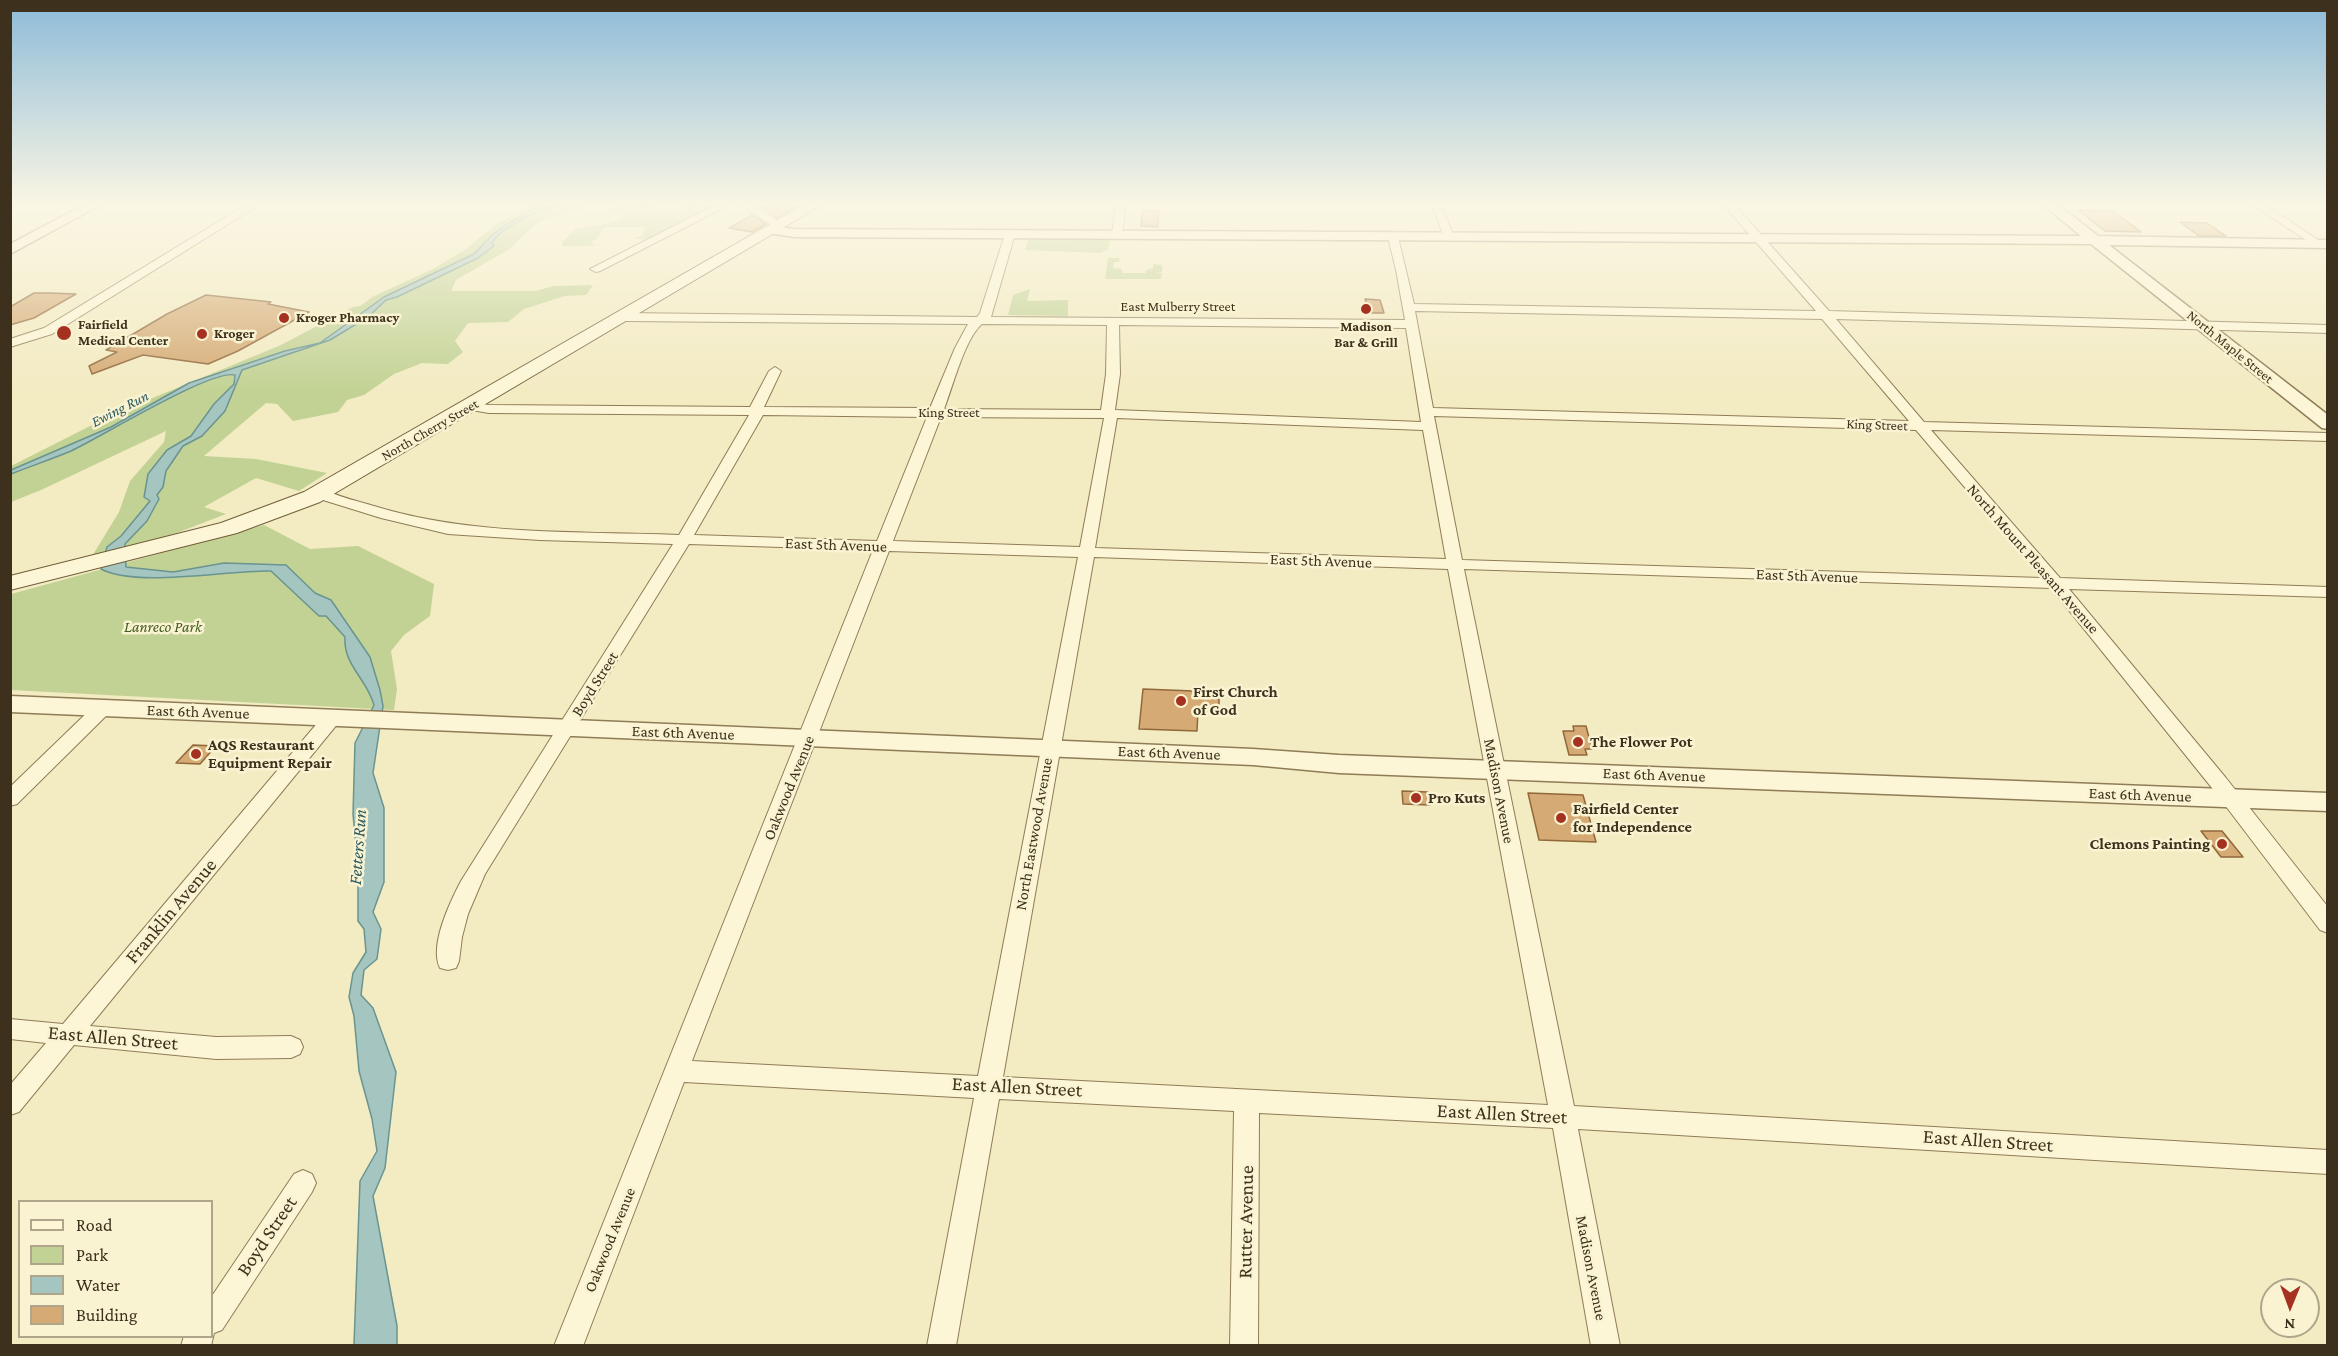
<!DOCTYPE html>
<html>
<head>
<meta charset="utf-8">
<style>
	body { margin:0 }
	#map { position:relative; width:2338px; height:1356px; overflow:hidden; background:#f3ebc2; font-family:"Crimson Pro",serif }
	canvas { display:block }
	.frame { position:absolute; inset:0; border:12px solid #3d311d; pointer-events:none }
	.legend { position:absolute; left:18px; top:1200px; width:195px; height:138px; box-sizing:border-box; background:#f9f3d2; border:2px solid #aea58a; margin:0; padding:8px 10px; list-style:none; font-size:18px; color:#3d311d }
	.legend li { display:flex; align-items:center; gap:12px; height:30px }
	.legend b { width:30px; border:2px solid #aea58a }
	.north { position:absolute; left:2260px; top:1278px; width:60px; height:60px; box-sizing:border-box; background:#f9f3d2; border:2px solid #aea58a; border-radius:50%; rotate:181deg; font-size:16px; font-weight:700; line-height:24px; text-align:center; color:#3d311d }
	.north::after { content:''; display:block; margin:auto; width:21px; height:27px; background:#a53220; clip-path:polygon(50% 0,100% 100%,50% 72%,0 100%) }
</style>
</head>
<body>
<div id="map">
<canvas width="2338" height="1356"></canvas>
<div class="frame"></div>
<ul class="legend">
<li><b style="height:8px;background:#fcf6d6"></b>Road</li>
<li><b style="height:16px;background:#c2d294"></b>Park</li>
<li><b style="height:16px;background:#a5c5c0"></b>Water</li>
<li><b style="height:16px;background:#d5aa74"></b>Building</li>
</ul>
<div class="north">N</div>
</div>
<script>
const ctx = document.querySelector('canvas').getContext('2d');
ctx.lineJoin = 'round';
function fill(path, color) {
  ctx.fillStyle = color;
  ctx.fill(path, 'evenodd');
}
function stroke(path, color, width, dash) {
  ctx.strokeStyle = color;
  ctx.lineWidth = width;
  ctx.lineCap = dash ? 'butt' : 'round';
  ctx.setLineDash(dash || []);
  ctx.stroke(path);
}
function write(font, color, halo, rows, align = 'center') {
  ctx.font = font + ' "Crimson Pro",serif';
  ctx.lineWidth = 5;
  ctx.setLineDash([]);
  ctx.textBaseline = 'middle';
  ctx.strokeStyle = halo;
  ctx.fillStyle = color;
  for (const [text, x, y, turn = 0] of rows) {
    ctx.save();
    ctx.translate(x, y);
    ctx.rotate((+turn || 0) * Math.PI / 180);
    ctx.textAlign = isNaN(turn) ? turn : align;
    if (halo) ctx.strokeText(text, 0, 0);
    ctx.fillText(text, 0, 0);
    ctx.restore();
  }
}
fill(new Path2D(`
	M536,203H594L537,223L508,250L456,280L451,291H535L554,286L593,285L586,295L565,296L524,309L508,322L468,323L455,341L463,352L448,364L422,363L394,374L364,395L347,400L338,412L293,421L277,404L266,403L204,456L256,459L327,473L299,491L256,478L204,507L226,514L174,534L91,558L119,512L130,481L164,442L166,431L41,490L11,502V466L114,414L281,345L353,307L360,306L374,296L433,269L466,249L496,224Z
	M615,203H641L647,206H657L663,210L679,209L691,203H725L653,239H634L642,235L646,227H605L596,240L590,241L594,242L592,245L604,246H562L563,241L576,229L593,225L599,226L624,218L607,210L619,206Z
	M1028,240H1110L1108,250L1100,253L1025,250Z
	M1108,258H1120L1119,262H1114L1113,268L1122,269V273H1146V270L1153,268V264L1162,265V272L1155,273H1162L1161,279H1105Z
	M1030,289L1027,301L1068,300V316L1008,315L1013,295Z
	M264,525L310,549L358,546L434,584L430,616L404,635L391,651L397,689L394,710L11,690V594Z`), '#c2d294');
const water = new Path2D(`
	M544,203H557C539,211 501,226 492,243L494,246L478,258L397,297L386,300L368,317L330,340L242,370L225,411L202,436L183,446L166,471L163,487L157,495L159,499L147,521L125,544L126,567L173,572L224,563L286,565L315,593L331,600L370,657L380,690L383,706L373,773L384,808V882L373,912L381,929L377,959L364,970L361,995L373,1008L396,1072L385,1168L373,1196L397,1326V1345H354L360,1181L377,1151L372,1119L359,1071L354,1016L349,997L353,973L366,952L364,929L358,921V869L353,814L355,743L374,705C367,679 343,665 345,637L326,616H319L271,571C227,570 137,588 101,569L107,547L121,536L150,501L144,497L148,474L167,450L191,436L214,404L234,384L235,375C211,369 101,437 71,451C52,459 31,466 11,474V470L111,427L189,383L285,351L320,343L384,297L474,254L492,235L507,224Z`);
fill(water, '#a5c5c0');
stroke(water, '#6a9490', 1.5);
const building = new Path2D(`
	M772,203H801L777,218L763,208Z
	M2078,210L2113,211L2141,232L2105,231Z
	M1142,211H1159L1158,227L1141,226Z
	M752,215L766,224L752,232L729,228Z
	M2180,222L2207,223L2226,236H2199Z
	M34,293H49L76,294L34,318L10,325V307Z
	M206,295L271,302L268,304L309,312L238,351L208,364L143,355L92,374L89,366L117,352L106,350L167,314Z
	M1365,299L1380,300L1384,313H1369Z
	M1143,689L1219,692V711L1198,710L1197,731L1139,729Z
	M1573,726H1586L1592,749H1585L1587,755H1569L1563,731H1574Z
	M193,745L216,746L200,764L176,763Z
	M1402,791L1428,792L1430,805L1403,804Z
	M1528,793L1583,795L1596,842L1539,840Z
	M2201,831H2222L2243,857H2221Z`);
fill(building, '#d5aa74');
stroke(building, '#91683a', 1.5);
const minor = new Path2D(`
	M249,203H262L52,334L10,347V339L44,328Z
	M719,203H733L600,271L596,272L590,269Z
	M738,203H751L785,226L780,229L776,228Z
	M1116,203H1126L1122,235L1117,238L1112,235Z
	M1431,203H1441L1454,237L1453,239H1445L1444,237Z
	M1722,203H1733L1829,311L2328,325V333L1836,319L1924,422L2328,433V441L1931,430L2060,578L2328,587V597L2069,589L2226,778L2328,907V933L2320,930L2212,788L2051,588L1464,569L1574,1106L2328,1150V1174L1578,1129L1620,1346H1591L1553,1128L1259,1113L1258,1346H1230L1234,1111L999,1099L956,1346H927L974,1098L684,1082L583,1346H554L873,550L689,544L485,874L468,914L462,937L459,961L456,968L448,970L440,968C429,946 450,902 461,881L673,544L540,540L448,534L381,518L323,500L314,493L316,490H326C341,498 358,501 374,506C471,536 577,531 679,535L749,415L489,413L465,409L463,406L470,402L489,405L750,407L769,371L775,367L781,371L764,407L930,408L955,348L968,324L623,321L617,317L623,313L977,317L980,313L1005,234L1010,231L1015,234L991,317L1405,320L1396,270L1388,237L1393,234L1398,237L1414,304L1816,311ZM1415,311L1822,319L1909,421L1433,408ZM982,324L1107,325L1106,374L1101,410L944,409C953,386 965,338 982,324ZM1119,325L1406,328L1421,422L1115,410L1120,374ZM763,415L927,417L877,541L694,535ZM1434,416L1916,430L2042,578L1462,560ZM941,417L1104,418L1080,547L893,541ZM1117,418L1423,430L1446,559L1095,548ZM889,551L1078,557L978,1076L692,1061ZM1094,557L1448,569L1548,1105L1003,1077Z
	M2250,203H2263L2324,244L2319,247L2315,246Z
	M103,702L110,704L112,708L110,712L17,804L10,806V787L96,704Z
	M332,712L339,714L341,718L339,722L90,1026L216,1037L291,1036L300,1040L303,1047L300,1054L291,1058L216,1059L74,1045L19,1112L10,1115V1085L46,1043L10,1039V1019L63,1024L325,714Z
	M303,1170L312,1174L316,1183L312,1192L222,1330L214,1333L211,1346H181L184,1336H212V1296L294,1174Z`);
const tertiary = new Path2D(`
	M88,203H104L10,254V244Z
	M2041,203H2056L2098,236L2328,240V248L2109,245L2328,415V429L2322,428L2091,244L794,237L768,233L766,230L773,226L794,229L2081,236Z
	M10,696L1253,749L1339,755L2328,793V811L1339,773L1253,765L10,712Z`);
const secondary = new Path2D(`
	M807,203H825L320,502L237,533L10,590V576L221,523L304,492Z`);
stroke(minor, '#8f7c57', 2);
stroke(tertiary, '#8f7c57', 3);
stroke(secondary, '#715d3a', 2);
fill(minor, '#fcf6d6');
fill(tertiary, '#fcf6d6');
fill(secondary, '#fcf6d6');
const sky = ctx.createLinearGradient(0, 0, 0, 393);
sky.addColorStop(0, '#8dbbd8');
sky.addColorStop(0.52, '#faf6e4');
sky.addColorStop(1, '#faf6e400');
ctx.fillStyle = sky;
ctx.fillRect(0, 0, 2338, 393);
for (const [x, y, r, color] of [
	[1366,309,6,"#a53220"],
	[284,318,6,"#a53220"],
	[64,333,8,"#a53220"],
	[202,334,6,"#a53220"],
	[1181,701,6,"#a53220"],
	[1578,742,6,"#a53220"],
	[196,754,6,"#a53220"],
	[1416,798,6,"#a53220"],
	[1561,818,6,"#a53220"],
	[2222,844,6,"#a53220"]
]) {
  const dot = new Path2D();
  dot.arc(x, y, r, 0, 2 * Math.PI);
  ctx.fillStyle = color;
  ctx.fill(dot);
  stroke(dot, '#f9f3d2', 2);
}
write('14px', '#3d311d', '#f9f3d2', [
	["East Mulberry Street",1178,307],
	["North Maple Street",2230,347,39],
	["King Street",949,413],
	["King Street",1877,425,2],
	["North Cherry Street",430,430,-30]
]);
write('bold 14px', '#3d311d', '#f9f3d2', [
	["Kroger Pharmacy",296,318],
	["Fairfield",78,325],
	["Medical Center",78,341],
	["Madison",1366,327,"center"],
	["Bar & Grill",1366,343,"center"],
	["Kroger",214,334]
], 'left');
write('italic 15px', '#2a5a5e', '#f9f3d2', [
	["Ewing Run",120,409,-27]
]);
write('16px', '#3d311d', '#f9f3d2', [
	["East 5th Avenue",836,545,2],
	["North Mount Pleasant Avenue",2033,559,49],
	["East 5th Avenue",1321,561,2],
	["East 5th Avenue",1807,576,2],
	["Boyd Street",595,684,-58],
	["East 6th Avenue",198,712,2],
	["East 6th Avenue",683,733,2],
	["East 6th Avenue",1169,753,2],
	["East 6th Avenue",1654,775,2],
	["Oakwood Avenue",789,788,-68],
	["Madison Avenue",1499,791,79],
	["East 6th Avenue",2140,795,2],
	["North Eastwood Avenue",1034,834,-80],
	["Oakwood Avenue",610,1240,-68],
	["Madison Avenue",1591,1268,79]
]);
write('italic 16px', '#455c21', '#f9f3d2', [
	["Lanreco Park",163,627]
]);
write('bold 16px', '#3d311d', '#f9f3d2', [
	["First Church",1193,692],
	["of God",1193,710],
	["The Flower Pot",1590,742],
	["AQS Restaurant",208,745],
	["Equipment Repair",208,763],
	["Pro Kuts",1428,798],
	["Fairfield Center",1573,809],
	["for Independence",1573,827],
	["Clemons Painting",2210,844,"right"]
], 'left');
write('italic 18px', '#2a5a5e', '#f9f3d2', [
	["Fetters Run",358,847,-86]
]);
write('20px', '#3d311d', '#f9f3d2', [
	["Franklin Avenue",171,911,-50],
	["East Allen Street",113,1038,5],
	["East Allen Street",1017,1087,3],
	["East Allen Street",1502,1114,3],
	["East Allen Street",1988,1141,4],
	["Rutter Avenue",1246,1222,-89],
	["Boyd Street",267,1236,-56]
]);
</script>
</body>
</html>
